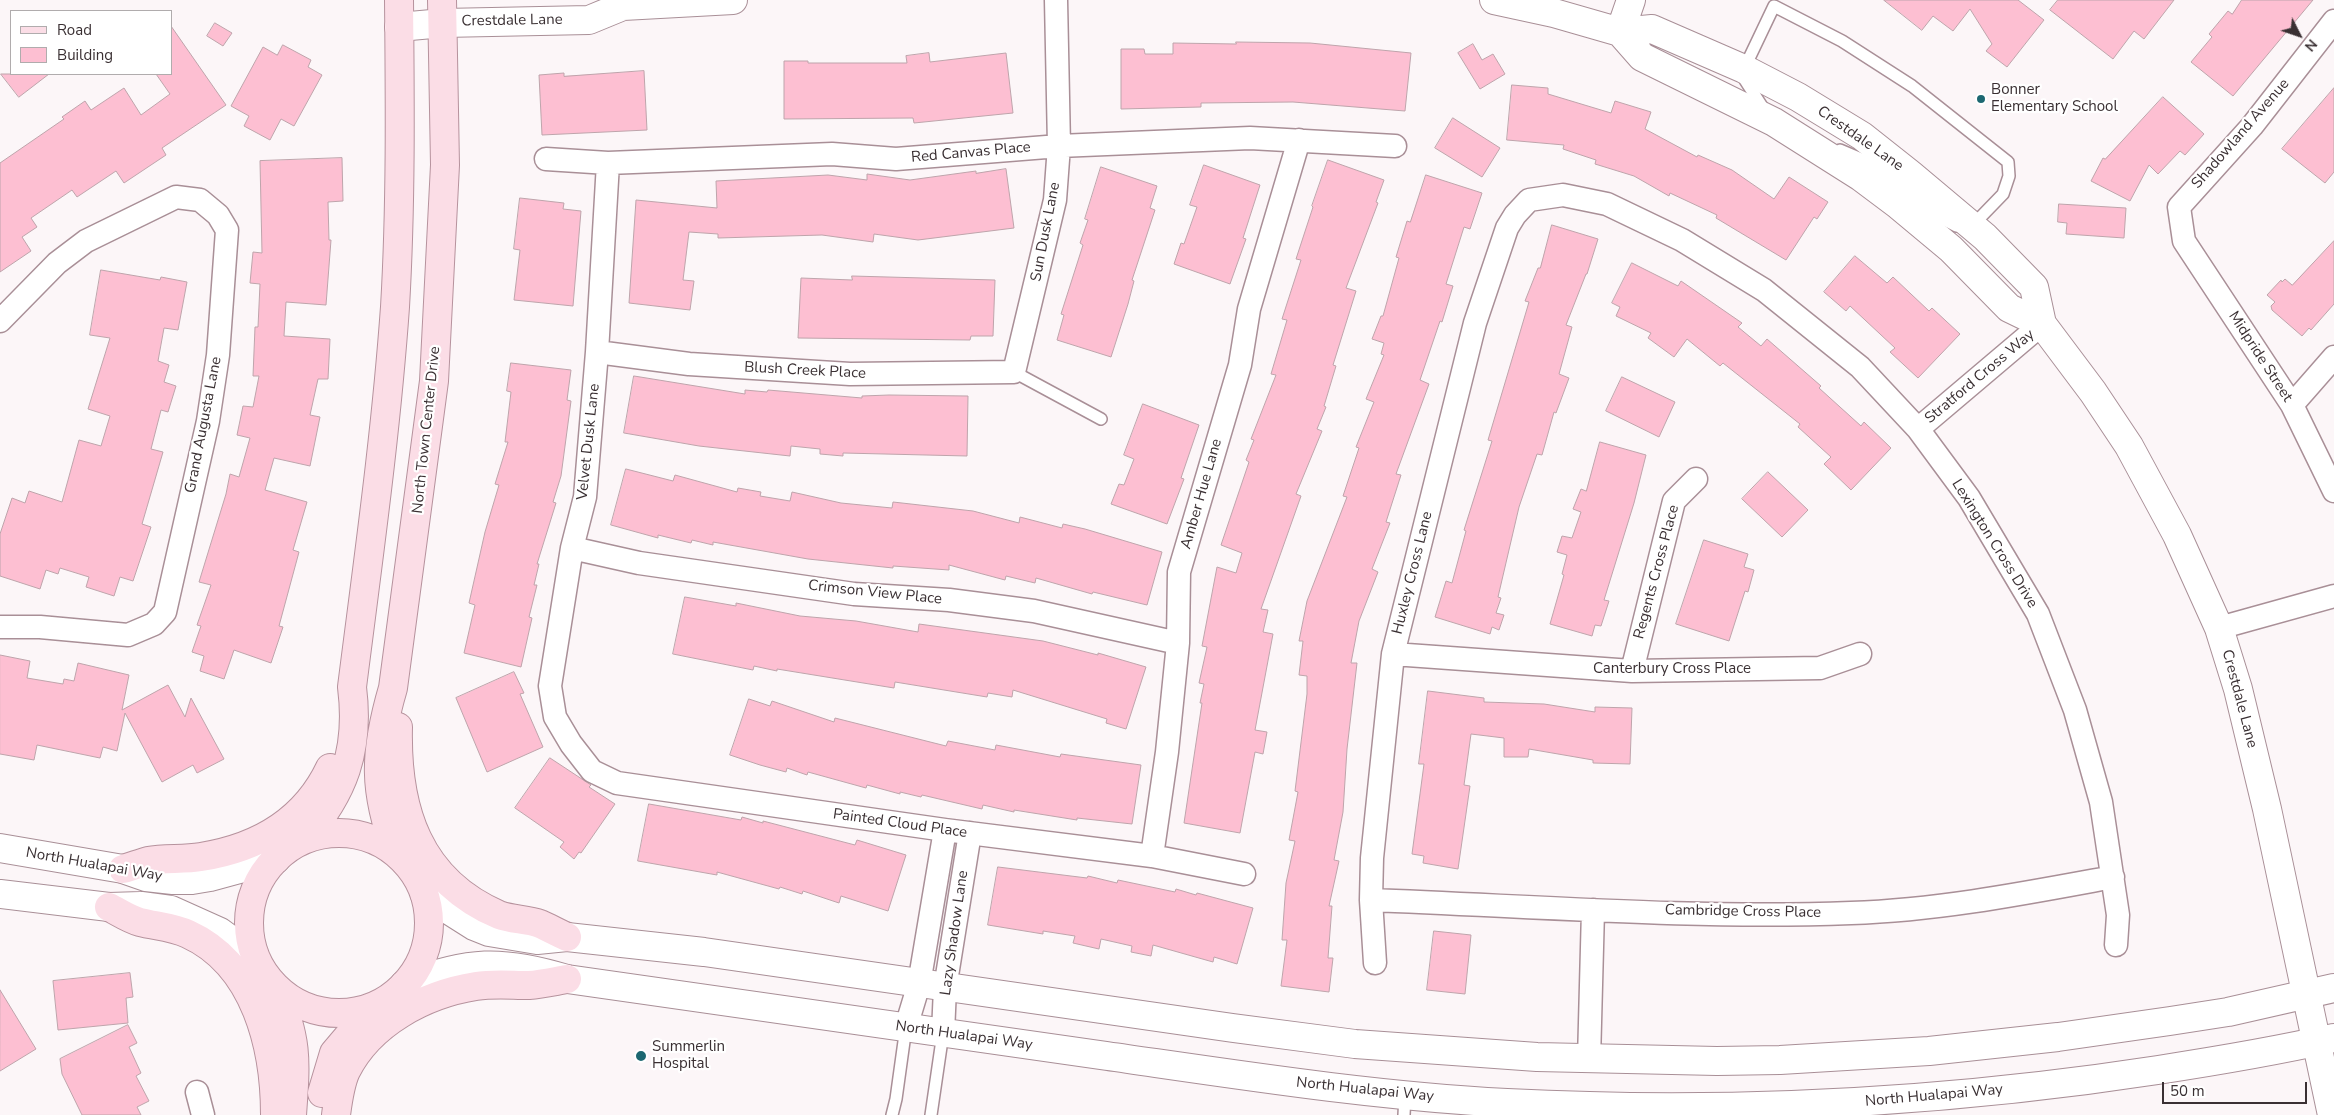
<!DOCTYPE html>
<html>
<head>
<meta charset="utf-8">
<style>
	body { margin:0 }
	#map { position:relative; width:2334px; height:1115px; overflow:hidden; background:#fcf6f8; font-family:"Nunito Sans",sans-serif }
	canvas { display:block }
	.legend { position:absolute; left:10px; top:10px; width:162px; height:65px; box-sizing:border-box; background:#fff; border:1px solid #b0acad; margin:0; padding:6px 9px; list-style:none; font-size:15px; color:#3a3033 }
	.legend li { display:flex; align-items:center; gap:10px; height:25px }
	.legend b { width:25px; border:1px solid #b0acad }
	.north { position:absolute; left:2274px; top:10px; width:50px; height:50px; -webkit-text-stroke:4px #fff; paint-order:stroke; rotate:131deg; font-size:14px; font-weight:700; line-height:20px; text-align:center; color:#3a3033 }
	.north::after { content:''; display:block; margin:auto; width:18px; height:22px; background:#3a3033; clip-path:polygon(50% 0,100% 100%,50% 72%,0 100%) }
	.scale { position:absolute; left:2162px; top:1082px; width:145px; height:22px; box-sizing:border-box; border:2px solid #3a3033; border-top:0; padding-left:6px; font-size:15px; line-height:18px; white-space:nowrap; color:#3a3033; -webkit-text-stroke:4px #fff; paint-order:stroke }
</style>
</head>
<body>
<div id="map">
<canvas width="2334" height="1115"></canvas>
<ul class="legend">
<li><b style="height:6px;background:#fbdde6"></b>Road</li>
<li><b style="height:14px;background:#fdbfd2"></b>Building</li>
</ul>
<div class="north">N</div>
<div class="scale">50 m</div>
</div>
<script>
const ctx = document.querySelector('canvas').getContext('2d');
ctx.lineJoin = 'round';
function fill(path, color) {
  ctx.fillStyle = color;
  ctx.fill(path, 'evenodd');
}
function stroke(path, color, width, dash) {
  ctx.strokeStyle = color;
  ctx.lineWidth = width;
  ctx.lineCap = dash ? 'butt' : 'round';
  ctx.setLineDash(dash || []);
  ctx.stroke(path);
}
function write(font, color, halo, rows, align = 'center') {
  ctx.font = font + ' "Nunito Sans",sans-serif';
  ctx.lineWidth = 4.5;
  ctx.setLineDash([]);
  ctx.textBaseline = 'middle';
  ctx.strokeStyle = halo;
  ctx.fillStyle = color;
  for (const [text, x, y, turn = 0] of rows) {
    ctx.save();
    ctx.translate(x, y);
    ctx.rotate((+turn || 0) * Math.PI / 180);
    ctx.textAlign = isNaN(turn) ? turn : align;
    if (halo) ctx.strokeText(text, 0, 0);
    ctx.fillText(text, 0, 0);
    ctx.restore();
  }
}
const building = new Path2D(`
	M1884,0H2018L2044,20L2007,67L1986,51L1992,44L1970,9L1953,31L1933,16L1922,30Z
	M2058,0H2174L2144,39L2134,31L2113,59L2050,10Z
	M2242,0H2313L2233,96L2191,62L2212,37L2209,34L2228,11L2232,14Z
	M215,23L232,33L223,46L207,36Z
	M171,26L226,105L162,148L166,155L124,183L116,171L77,197L72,190L31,218L37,227L22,237L31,251L0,272V163L64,119L62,117L85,101L91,110L124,88L141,115L170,94L156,74H171Z
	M1236,42L1310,43L1411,53L1405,111L1293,102L1201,103V107L1121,109V49H1144L1145,54H1173V43L1236,44Z
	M1473,44L1482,60L1493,54L1505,74L1480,89L1458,53Z
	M283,45L311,60L308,67L322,75L294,126L281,119L270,140L244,126L249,116L231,106L263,47L277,55Z
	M929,53L930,62L1006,53L1013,113L914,123L913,118L784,119V61H808V63H907L906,56Z
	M644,71L647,130L542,135L539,75L564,73V76Z
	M1,74H49L19,97Z
	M1512,85L1548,88V94L1611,113L1615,101L1651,112L1645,129L1697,157L1698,155L1732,170L1774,199L1789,177L1828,202L1817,219L1814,217L1786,260L1716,218L1717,215L1670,193L1669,196L1634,176L1595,164L1596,160L1563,149L1564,145L1507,140Z
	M2334,88V172L2325,183L2282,149Z
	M2163,97L2204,134L2185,155L2180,151L2158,174L2149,165L2130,201L2091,181L2103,158L2105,159Z
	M1453,118L1500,148L1482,177L1435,148Z
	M342,158L343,201L328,202L329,240H331L326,305L286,302L284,336L330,339L328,379H318L310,415L320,417L310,466L274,458L265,490L307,502L293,550L299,552L279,626L283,627L271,663L234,650L224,679L200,671L204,656L192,652L201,626L197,625L211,585L199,582L226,494L230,474L239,477L250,438L237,435L243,406L253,407L259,376H253L255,327H258L260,284L250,283L253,252L262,253L260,161Z
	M1328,160L1384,180L1376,202L1378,203L1346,288L1356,291L1333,365L1336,366L1324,406L1326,407L1317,429L1322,431L1296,494L1301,496L1261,609L1268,610L1263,632L1273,634L1255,730L1267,732L1263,754L1255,752L1240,833L1184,823L1202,703H1200L1204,684L1199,683L1207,647L1202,646L1217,567L1236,573L1242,553L1221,545L1249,462L1246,460L1254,440L1251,439L1276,375L1271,374L1287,320L1282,319L1301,260L1296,259L1313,207L1312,206Z
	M1204,165L1260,185L1243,238L1246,239L1230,284L1174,264L1181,243L1184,244L1197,207L1190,205Z
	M1101,167L1157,186L1150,208L1155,210L1132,280L1134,281L1128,304L1111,357L1057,340L1064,315L1061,314L1083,245L1080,243L1088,220L1085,219Z
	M1006,169L1014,228L918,240L874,234L873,242L822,235L718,238V234L689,232L683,280L694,281L690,310L629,303L636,200L717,208L716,181L828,175L867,180V174L910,180L976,171V173Z
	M1426,175L1482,193L1470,229L1464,227L1446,284L1453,286L1442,322L1440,321L1420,380L1429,384L1396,474L1401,475L1386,522L1390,523L1372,569L1378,572L1359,621L1351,663H1357L1347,749L1343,812L1334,860L1339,861L1329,906H1332L1328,958H1333L1329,992L1281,986L1287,940H1282L1286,883L1295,841L1289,840L1298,792L1295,791L1307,694V676L1299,675L1303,641H1299L1307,601L1347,497L1343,496L1359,448L1356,447L1374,402L1366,399L1384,355L1381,354L1384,343L1372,339L1381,316H1383L1399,258L1396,257L1407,221L1410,222Z
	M520,198L564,203L563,209L581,211L573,306L514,300L520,250L514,249Z
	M2059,204L2126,208L2124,238L2066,234L2067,223L2058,222Z
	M1552,225L1598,239L1587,274H1586L1566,325L1572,327L1559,374L1569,378L1556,413L1554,412L1542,455L1537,454L1519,507L1498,597L1501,598L1496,613L1504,615L1499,630L1492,627L1490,634L1435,617L1446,581L1452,583L1466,531L1464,530L1492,441L1488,440L1529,302L1525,301L1538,268H1540Z
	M2334,241V304L2311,330L2309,328L2302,336L2272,310L2271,306L2275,302L2267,295L2281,280L2282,282L2285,279L2292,285Z
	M1855,256L1887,283L1893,277L1929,311L1932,308L1960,334L1918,378L1890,352L1895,348L1850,306L1846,311L1824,292Z
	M1632,263L1678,286L1681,281L1742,323L1738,327L1761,346L1767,339L1821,386L1819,388L1861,426L1864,422L1891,448L1851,490L1824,464L1831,457L1798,427L1800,424L1723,363L1720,366L1687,339L1674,357L1648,338L1651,333L1616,316L1620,307L1612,303Z
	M101,270L160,280L161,277L187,282L178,330L164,328L158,361L169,365L164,382L176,386L168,412L161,410L151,449L163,452L142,524L151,527L133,581L120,577L114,596L86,587L89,577L60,568L58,574L46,570L40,589L0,576V534L12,498L25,503L29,491L62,502L79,440L101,446L110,416L88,409L110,338L90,335Z
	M852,276L995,280L993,336H971L970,340L798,338L801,278L852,280Z
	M511,363L571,370L567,400L571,401L561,476L553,502L556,503L537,564H539L534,585H537L529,617L532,618L521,667L464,653L475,605L469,603L485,532L499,485L495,484L508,442H505L511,392L507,391Z
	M634,376L745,394V390L767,392L768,390L862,398V396L889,395L968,396L967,456L843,453V456L820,454V449L791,446L790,456L699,446L624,433Z
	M1622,377L1675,402L1659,437L1606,411Z
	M1143,404L1199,425L1181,478L1184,479L1167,524L1111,504L1119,484L1124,485L1134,459L1124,455Z
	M1600,442L1646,455L1634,503L1604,600L1609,601L1601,626L1595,625L1592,636L1550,624L1564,575L1562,574L1567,555L1557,552L1562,536L1572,538L1581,512L1573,509L1581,489L1586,491Z
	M626,469L673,481L675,475L737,492L738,488L761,492L760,496L790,501L792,492L841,503L892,508L893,502L973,511L1019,523L1020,517L1062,528L1063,524L1085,529L1162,552L1147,605L1093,592L1092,594L1036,578L1035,583L1006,576L1005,580L949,565V570L893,566V568L808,559L713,542V545L692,540L691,543L658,535V538L611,525Z
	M1768,472L1808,510L1782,537L1742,499Z
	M1704,540L1748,554L1744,567L1754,570L1748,592L1745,591L1729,641L1676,624Z
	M685,597L736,606V603L800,616L856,621L918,632L919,624L1043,641L1098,655V653L1146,667L1126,729L1106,723L1107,719L1013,690L1012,697L988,693L987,697L895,682L894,688L777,669V671L754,666L753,670L673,654Z
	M0,655L30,661L27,678L63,684L64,679L74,681L78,663L129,675L122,710L168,685L185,717L191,698L224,759L197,773L193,765L162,782L125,713L117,751L103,747L100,758L37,745L34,760L0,754Z
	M514,672L524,693L520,694L543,747L487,772L456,698Z
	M1428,691L1484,698V702L1544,704L1595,712V707L1632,708L1630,764L1593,763V760L1529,749L1528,757H1504V738L1471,734L1464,785L1470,786L1458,869L1423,863L1424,856L1412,854L1424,764H1419Z
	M749,699L770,706L772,701L834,722L835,718L946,746L948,741L995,750L996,745L1060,757L1061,754L1141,765L1132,824L1077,818V820L1014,810V812L983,805L982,809L922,795L921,797L900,792V794L867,785L866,788L808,772L807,775L787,768L786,772L760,765L730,755Z
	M550,758L591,785L589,787L615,804L581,853L579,852L574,859L560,847L564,842L515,808Z
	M649,804L741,820L742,817L763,823V821L855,845L857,840L906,855L888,911L841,896L839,903L803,891L802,894L780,887L779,889L717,872V875L638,861Z
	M998,867L1087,878L1088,876L1117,883L1118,880L1175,892L1176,889L1196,895L1197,893L1253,908L1237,964L1214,957L1213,962L1153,945L1151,956L1131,952L1132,946L1101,939L1099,949L1073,943L1075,936L1043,931V934L988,925Z
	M1434,931L1471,935L1465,994L1427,990Z
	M130,973L133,997L126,998L128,1023L58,1030L53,981Z
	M0,990L36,1049L0,1071Z
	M128,1025L137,1043L129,1047L141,1073L136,1076L149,1101L137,1107L141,1115H82L62,1074L60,1059Z`);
fill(building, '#fdbfd2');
stroke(building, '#bea4ab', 1);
const service = new Path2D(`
	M1763,108L1745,80L1744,69L1774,6L1842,41L1912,86L2008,162L2009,176L2003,194L1971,227
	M1840,150L1866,161L1937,216L1956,226
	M1014,372L1101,419
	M892,1115L896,1099L906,1027
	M931,1115L943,1033
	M1404,1115L1405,1095`);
const minor = new Path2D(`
	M2334,21L2252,126L2179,207L2184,241L2292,405L2334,491
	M546,159L608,163L832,154L896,159L1059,146L1250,138L1395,146
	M608,163L597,352L585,497L572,548L550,686L555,717L571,744L592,771L617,783L945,830L1152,856L1244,874
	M0,321L57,263L86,241L176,197L200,200L218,215L227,230L218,355L208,421L165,612L154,624L128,635L40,627H0
	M597,352L689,364L850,374L1014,372L1055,200L1059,146L1056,0
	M2292,405L2334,357
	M1918,429L2042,324
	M572,548L639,563L854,594L949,600L1034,611L1178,643
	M2219,628L2334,596
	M1393,654L1632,671L1820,668L1860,654
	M1632,671L1674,501L1696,479
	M1152,856L1167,752L1178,643L1179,572L1240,365L1249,309L1299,140
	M1371,900C1531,906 1691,919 1851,913C1940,910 2026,893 2113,877
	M1375,963L1371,900L1372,858L1393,654L1475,323L1507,228L1515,215L1529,200L1563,195L1607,204L1682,240L1764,290L1860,367L1918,429L1969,498L2038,614L2075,710L2101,802L2118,915L2116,945
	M906,1027L919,984L945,830
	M943,1033L945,988L970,833
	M1589,1060L1593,910
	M197,1092L203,1115`);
const tertiary = new Path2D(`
	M1494,0L1554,13L1620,32L1652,29L1744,69L1798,97L1862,136L1910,174L1985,237L2034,287L2042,324L2093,392L2129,446L2177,535L2219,628L2238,689L2267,809L2332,1115
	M399,27L443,23L589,20L623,6L733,0
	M1620,32L1642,57L1774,122L1861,177L1897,204L1951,249L2009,308L2042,324
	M1620,32L1631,0`);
const secondary = new Path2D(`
	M0,848L123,869L146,877L173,880H192L210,877L276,859
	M0,894L109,907L141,906L171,910L220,932L254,957
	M425,895L474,926L489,932L537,940L567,937L704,952L1233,1028L1355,1044L1537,1057L1717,1061L1780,1060L1929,1051L2058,1037L2170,1021L2228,1012L2334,988
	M404,985C468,961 501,959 567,979C747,1005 927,1031 1107,1056C1240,1075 1373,1096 1507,1103C1724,1114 1943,1103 2158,1070C2217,1061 2276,1051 2334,1038`);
const primary = new Path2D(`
	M398,727C396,809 418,880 499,915C512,920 527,919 540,924C549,928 558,933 567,937
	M249 923a90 90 0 1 1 180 0a90 90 0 1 1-180 0Z
	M303,840C344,793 360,750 352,687C368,561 386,434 395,307C401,205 400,102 399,0
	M397,854C373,791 374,753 393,688L434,381L445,165L442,0
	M123,869C131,867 140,863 148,861C165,858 184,860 201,857C258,848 305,821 330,768
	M109,907C119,912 129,919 140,922C156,926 173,927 188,934C256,965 275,1048 275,1115
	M275,987C298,1039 296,1060 292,1115
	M322,1093L334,1053L373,1007
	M336,1115C338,1100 340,1084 346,1071C370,1023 425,994 476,986C494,983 511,985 529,985C542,984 555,981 567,979`);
stroke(service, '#a98f97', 14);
stroke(minor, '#a98f97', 25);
stroke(tertiary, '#a98f97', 30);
stroke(secondary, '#a98f97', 30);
stroke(primary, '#b6929d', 30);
stroke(service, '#fff', 11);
stroke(minor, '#fff', 22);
stroke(tertiary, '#fff', 28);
stroke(secondary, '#fff', 28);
stroke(primary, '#fbdde6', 28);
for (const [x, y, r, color] of [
	[1981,99,5,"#1c6771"],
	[641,1056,6,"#1c6771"]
]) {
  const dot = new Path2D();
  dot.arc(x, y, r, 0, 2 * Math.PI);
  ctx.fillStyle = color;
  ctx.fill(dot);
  stroke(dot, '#fff', 2);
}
write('15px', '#3a3033', '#fff', [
	["Crestdale Lane",512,21,-1],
	["Shadowland Avenue",2241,134,-49],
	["Crestdale Lane",1860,139,35],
	["Red Canvas Place",971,153,-5],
	["Sun Dusk Lane",1046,232,-79],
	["Midpride Street",2260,357,57],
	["Blush Creek Place",805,371,3],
	["Stratford Cross Way",1980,377,-40],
	["Grand Augusta Lane",204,425,-79],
	["North Town Center Drive",427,430,-84],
	["Velvet Dusk Lane",589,442,-84],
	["Amber Hue Lane",1202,494,-74],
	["Lexington Cross Drive",1994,544,58],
	["Regents Cross Place",1657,572,-75],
	["Huxley Cross Lane",1413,573,-76],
	["Crimson View Place",875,593,6],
	["Canterbury Cross Place",1672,669],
	["Crestdale Lane",2239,699,75],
	["Painted Cloud Place",900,824,8],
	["North Hualapai Way",94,865,10],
	["Cambridge Cross Place",1743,912,1],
	["Lazy Shadow Lane",955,933,-82],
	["North Hualapai Way",964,1036,8],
	["North Hualapai Way",1365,1090,6],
	["North Hualapai Way",1934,1096,-5]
]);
write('15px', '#3a3033', '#fff', [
	["Bonner",1991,90],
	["Elementary School",1991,107],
	["Summerlin",652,1047],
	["Hospital",652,1064]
], 'left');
</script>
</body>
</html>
